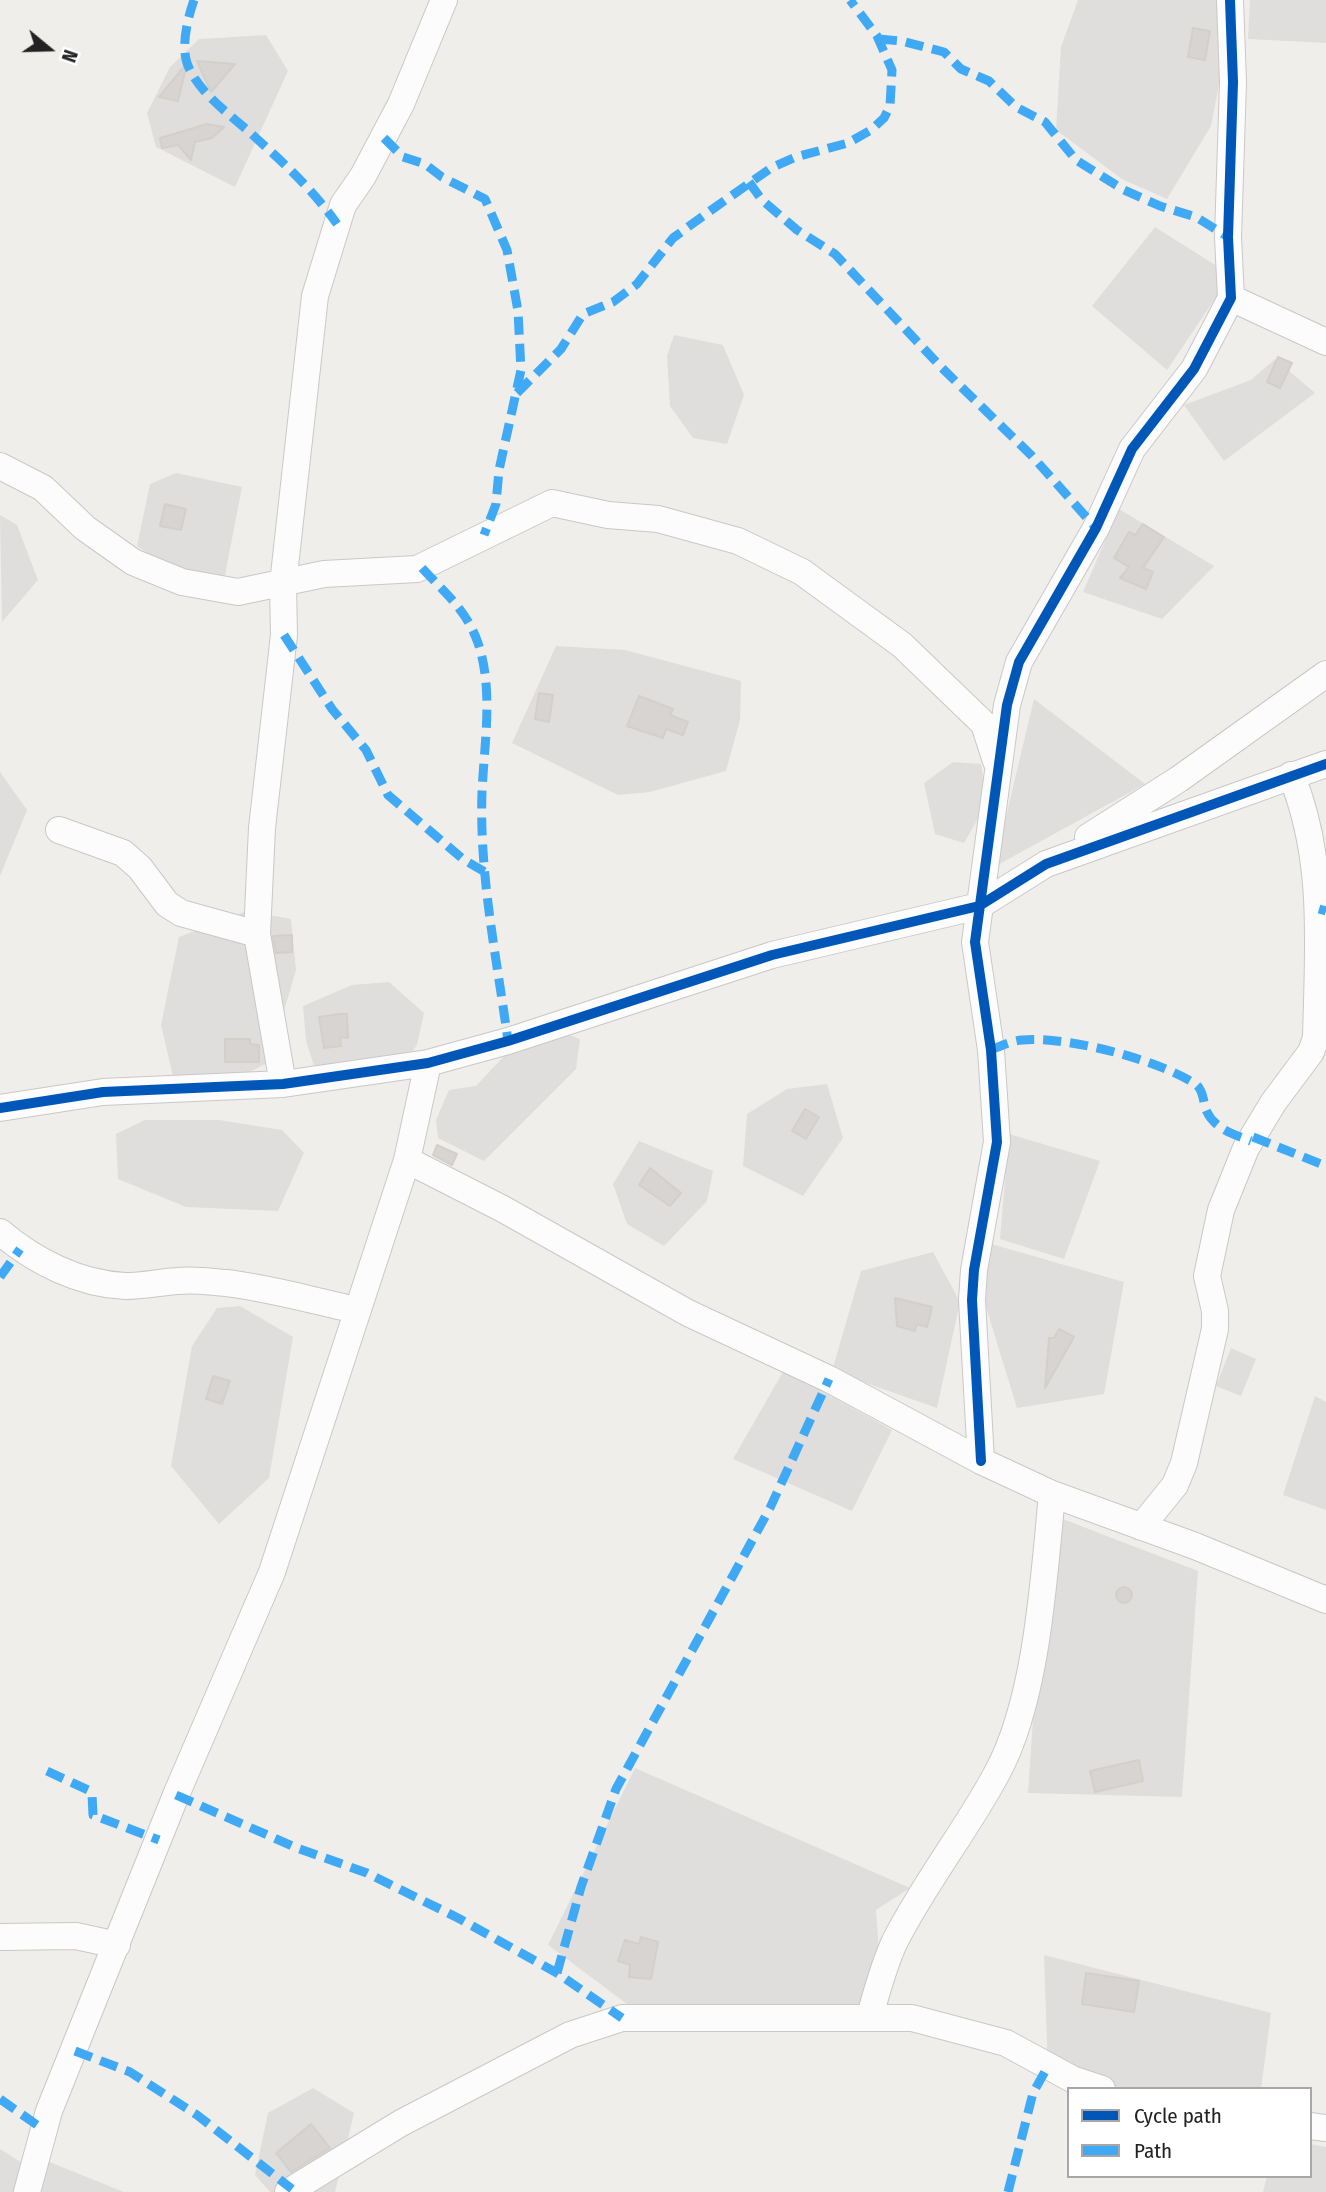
<!DOCTYPE html>
<html>
<head>
<meta charset="utf-8">
<style>
	body { margin:0 }
	#map { position:relative; width:1326px; height:2192px; overflow:hidden; background:#f0eeeb; font-family:"Fira Sans Condensed",sans-serif }
	canvas { display:block }
	.legend { position:absolute; left:1067px; top:2087px; width:245px; height:91px; box-sizing:border-box; background:#fff; border:2px solid #a7a7a7; margin:0; padding:9px 12px; list-style:none; font-size:21px; color:#222 }
	.legend li { display:flex; align-items:center; gap:14px; height:35px }
	.legend b { width:35px; border:2px solid #a7a7a7 }
	.north { position:absolute; left:14px; top:14px; width:70px; height:70px; -webkit-text-stroke:5px #fff; paint-order:stroke; rotate:109deg; font-size:19px; font-weight:700; line-height:28px; text-align:center; color:#222 }
	.north::after { content:''; display:block; margin:auto; width:24px; height:32px; background:#222; clip-path:polygon(50% 0,100% 100%,50% 72%,0 100%) }
</style>
</head>
<body>
<div id="map">
<canvas width="1326" height="2192"></canvas>
<ul class="legend">
<li><b style="height:9px;background:#0057b8"></b>Cycle path</li>
<li><b style="height:9px;background:#3fa9f5"></b>Path</li>
</ul>
<div class="north">N</div>
</div>
<script>
const ctx = document.querySelector('canvas').getContext('2d');
ctx.lineJoin = 'round';
function fill(path, color) {
  ctx.fillStyle = color;
  ctx.fill(path, 'evenodd');
}
function stroke(path, color, width, dash) {
  ctx.strokeStyle = color;
  ctx.lineWidth = width;
  ctx.lineCap = dash ? 'butt' : 'round';
  ctx.setLineDash(dash || []);
  ctx.stroke(path);
}
fill(new Path2D(`
	M1078,0H1218L1220,79L1211,126L1167,199L1122,179L1056,130L1061,47Z
	M1250,0H1326V43L1248,39Z
	M266,35L288,71L235,187L156,147L147,113L170,67L199,39Z
	M1155,227L1231,275L1167,370L1092,306Z
	M674,335L723,345L744,395L727,444L693,438L670,406L667,356Z
	M1275,359L1315,393L1224,461L1184,405L1251,380Z
	M176,473L242,487L225,575L204,577L171,570L137,546L150,484Z
	M1119,509L1214,566L1162,619L1083,592Z
	M0,515L17,525L38,580L2,622Z
	M556,646L625,650L741,681L740,720L726,771L650,792L618,795L512,743Z
	M1034,699L1145,784L994,867Z
	M953,762L981,764L987,803L964,843L935,834L924,783Z
	M0,772L27,810L0,876Z
	M247,911L291,919L296,970L269,1062L219,1088L173,1076L161,1025L179,937Z
	M389,982L424,1013L417,1045L405,1061L316,1072L306,1041L303,1006L352,985Z
	M562,1032L580,1039L576,1069L484,1161L438,1138L436,1120L449,1090L476,1086L521,1038Z
	M827,1084L843,1138L803,1196L743,1166L747,1114L787,1089Z
	M145,1120H219L282,1130L304,1153L278,1211L186,1207L118,1179L116,1134Z
	M1009,1134L1100,1161L1064,1259L1000,1239Z
	M639,1141L713,1171L707,1201L664,1246L627,1224L613,1184Z
	M988,1243L1124,1282L1104,1394L1017,1408L982,1294Z
	M933,1252L960,1302L937,1408L832,1371L861,1271Z
	M240,1306L293,1337L269,1478L219,1524L171,1466L192,1346L217,1308Z
	M1231,1348L1256,1359L1241,1396L1216,1386Z
	M784,1370L892,1430L852,1511L733,1459Z
	M1315,1396L1326,1402V1510L1283,1495Z
	M1047,1513L1198,1571L1182,1797L1028,1793Z
	M635,1768L910,1888L876,1910L883,2004L639,2013L548,1945Z
	M1044,1955L1271,2013L1261,2089H1096L1048,2073Z
	M313,2088L354,2113L335,2192H270L255,2175L268,2113Z
	M1310,2144L1326,2147V2192H1263L1267,2176H1310Z
	M0,2149L27,2166L18,2192H0Z
	M37,2157L124,2192H25Z`), '#dfdedc');
const building = new Path2D(`
	M1193,28L1210,31L1205,60L1188,57Z
	M197,61L235,64L211,92Z
	M187,63L178,101L159,97Z
	M207,124L224,127L212,138L195,142L191,160L178,145L162,148L160,138Z
	M1278,357L1292,363L1280,388L1267,382Z
	M165,504L186,509L181,530L160,526Z
	M1143,524L1164,537L1143,568L1153,572L1146,589L1120,578L1129,567L1114,558L1129,532L1135,535Z
	M539,693L553,695L549,722L535,719Z
	M639,696L673,709L670,715L688,722L683,735L666,729L663,738L627,726Z
	M292,935V952L276,953L273,936Z
	M340,1014H347L348,1038L340,1037L341,1046L324,1048L319,1017Z
	M225,1039H250V1044L259,1045V1062H225Z
	M805,1109L819,1117L806,1139L792,1131Z
	M437,1145L457,1154L452,1165L433,1155Z
	M650,1168L681,1193L670,1206L639,1185Z
	M895,1298L932,1307L927,1327L917,1324L915,1331L897,1326Z
	M1059,1329L1074,1337L1045,1388L1049,1338H1054Z
	M213,1376L230,1381L222,1404L206,1399Z
	M1116 1595a8 8 0 1 1 16 0a8 8 0 1 1-16 0Z
	M1139,1760L1143,1781L1095,1792L1090,1771Z
	M641,1937L658,1942L651,1979L629,1977L630,1965L618,1961L625,1940L639,1944Z
	M1086,1973L1139,1981L1134,2012L1082,2004Z
	M311,2124L330,2148L291,2172L276,2153Z`);
fill(building, '#d7d4d2');
stroke(building, '#d3d0cc', 2);
const minor = new Path2D(`
	M1231,298L1326,342
	M0,466L43,488L85,528L133,562L182,582L238,592L324,574L417,569L552,503L608,515L658,519L738,541L802,572L902,645L984,724L996,761
	M59,830L123,853L140,868L167,904L181,913L257,934
	M1088,837L1179,779L1326,674
	M283,1084L257,934L262,828L284,635L283,584L315,296L343,205L363,176L401,104L444,0
	M0,1108L103,1092L283,1084L428,1063L508,1041L772,955L979,906L1046,864L1326,764
	M407,1160L503,1209L688,1313L829,1379L981,1461L1052,1494L1195,1546L1326,1600
	M0,1232C34,1261 79,1284 125,1286C143,1286 161,1282 178,1281C194,1279 211,1282 226,1283C270,1288 314,1301 357,1310
	M981,1461L972,1300L974,1270L997,1142L991,1050L975,942L1007,705L1019,662L1096,528L1132,449L1194,369L1231,298L1228,237L1233,82L1230,0
	M1141,1527L1175,1485L1184,1463L1215,1329V1311L1207,1276L1221,1210L1246,1148L1273,1103L1311,1052L1316,1038C1318,950 1326,858 1291,775
	M0,1937L76,1936L117,1945
	M870,2016C877,1991 884,1964 895,1941C925,1882 966,1831 997,1773C1037,1700 1044,1577 1052,1494
	M1310,2126L1326,2128
	M27,2192L49,2111L176,1795L272,1572L407,1160L428,1063
	M288,2192L401,2123L570,2035L622,2018H912L1006,2043L1072,2079L1102,2089`);
stroke(minor, '#c9c8c7', 28);
stroke(minor, '#fdfcfc', 26);
stroke(new Path2D(`
	M194,0C188,17 181,45 187,63C198,94 234,117 256,138C286,165 314,191 337,224
	M879,39L901,41L944,52L961,69L989,81L1016,107L1045,122L1076,160L1124,190L1160,206L1196,217L1228,237
	M384,138L403,157L425,164L442,177L485,199L507,250L518,311L521,370L499,470L496,504L484,535
	M749,182L762,200L797,230L835,254L942,368L1032,456L1096,528
	M517,393L561,349L583,314L613,302L637,284L673,238L710,211L771,168L796,157L848,143L871,130L884,118L890,106L892,70L877,36L850,0
	M422,568C445,593 466,609 478,643C494,690 484,745 482,792C479,875 497,959 508,1041
	M284,635L332,709L366,750L388,795L464,860L485,872
	M1319,909L1326,911
	M991,1050C1001,1046 1011,1041 1022,1040C1067,1036 1155,1059 1194,1083C1205,1090 1202,1101 1207,1112C1215,1129 1235,1135 1251,1141
	M1253,1137L1326,1166
	M0,1277L20,1249
	M47,1771L88,1790L92,1794L93,1815L159,1840
	M176,1795L297,1848L367,1873L458,1918L557,1973L622,2018
	M557,1973L581,1887L616,1789L770,1508L829,1379
	M75,2051L130,2072L197,2115L292,2189
	M0,2099L44,2130
	M1008,2192L1033,2093L1048,2066`), '#3fa9f5', 9, [18, 9]);
stroke(new Path2D(`
	M0,1108L103,1092L283,1084L428,1063L508,1041L772,955L979,906L1046,864L1326,764
	M981,1461L972,1300L974,1270L997,1142L991,1050L975,942L1007,705L1019,662L1096,528L1132,449L1194,369L1231,298L1228,237L1233,82L1230,0`), '#0057b8', 10);
</script>
</body>
</html>
